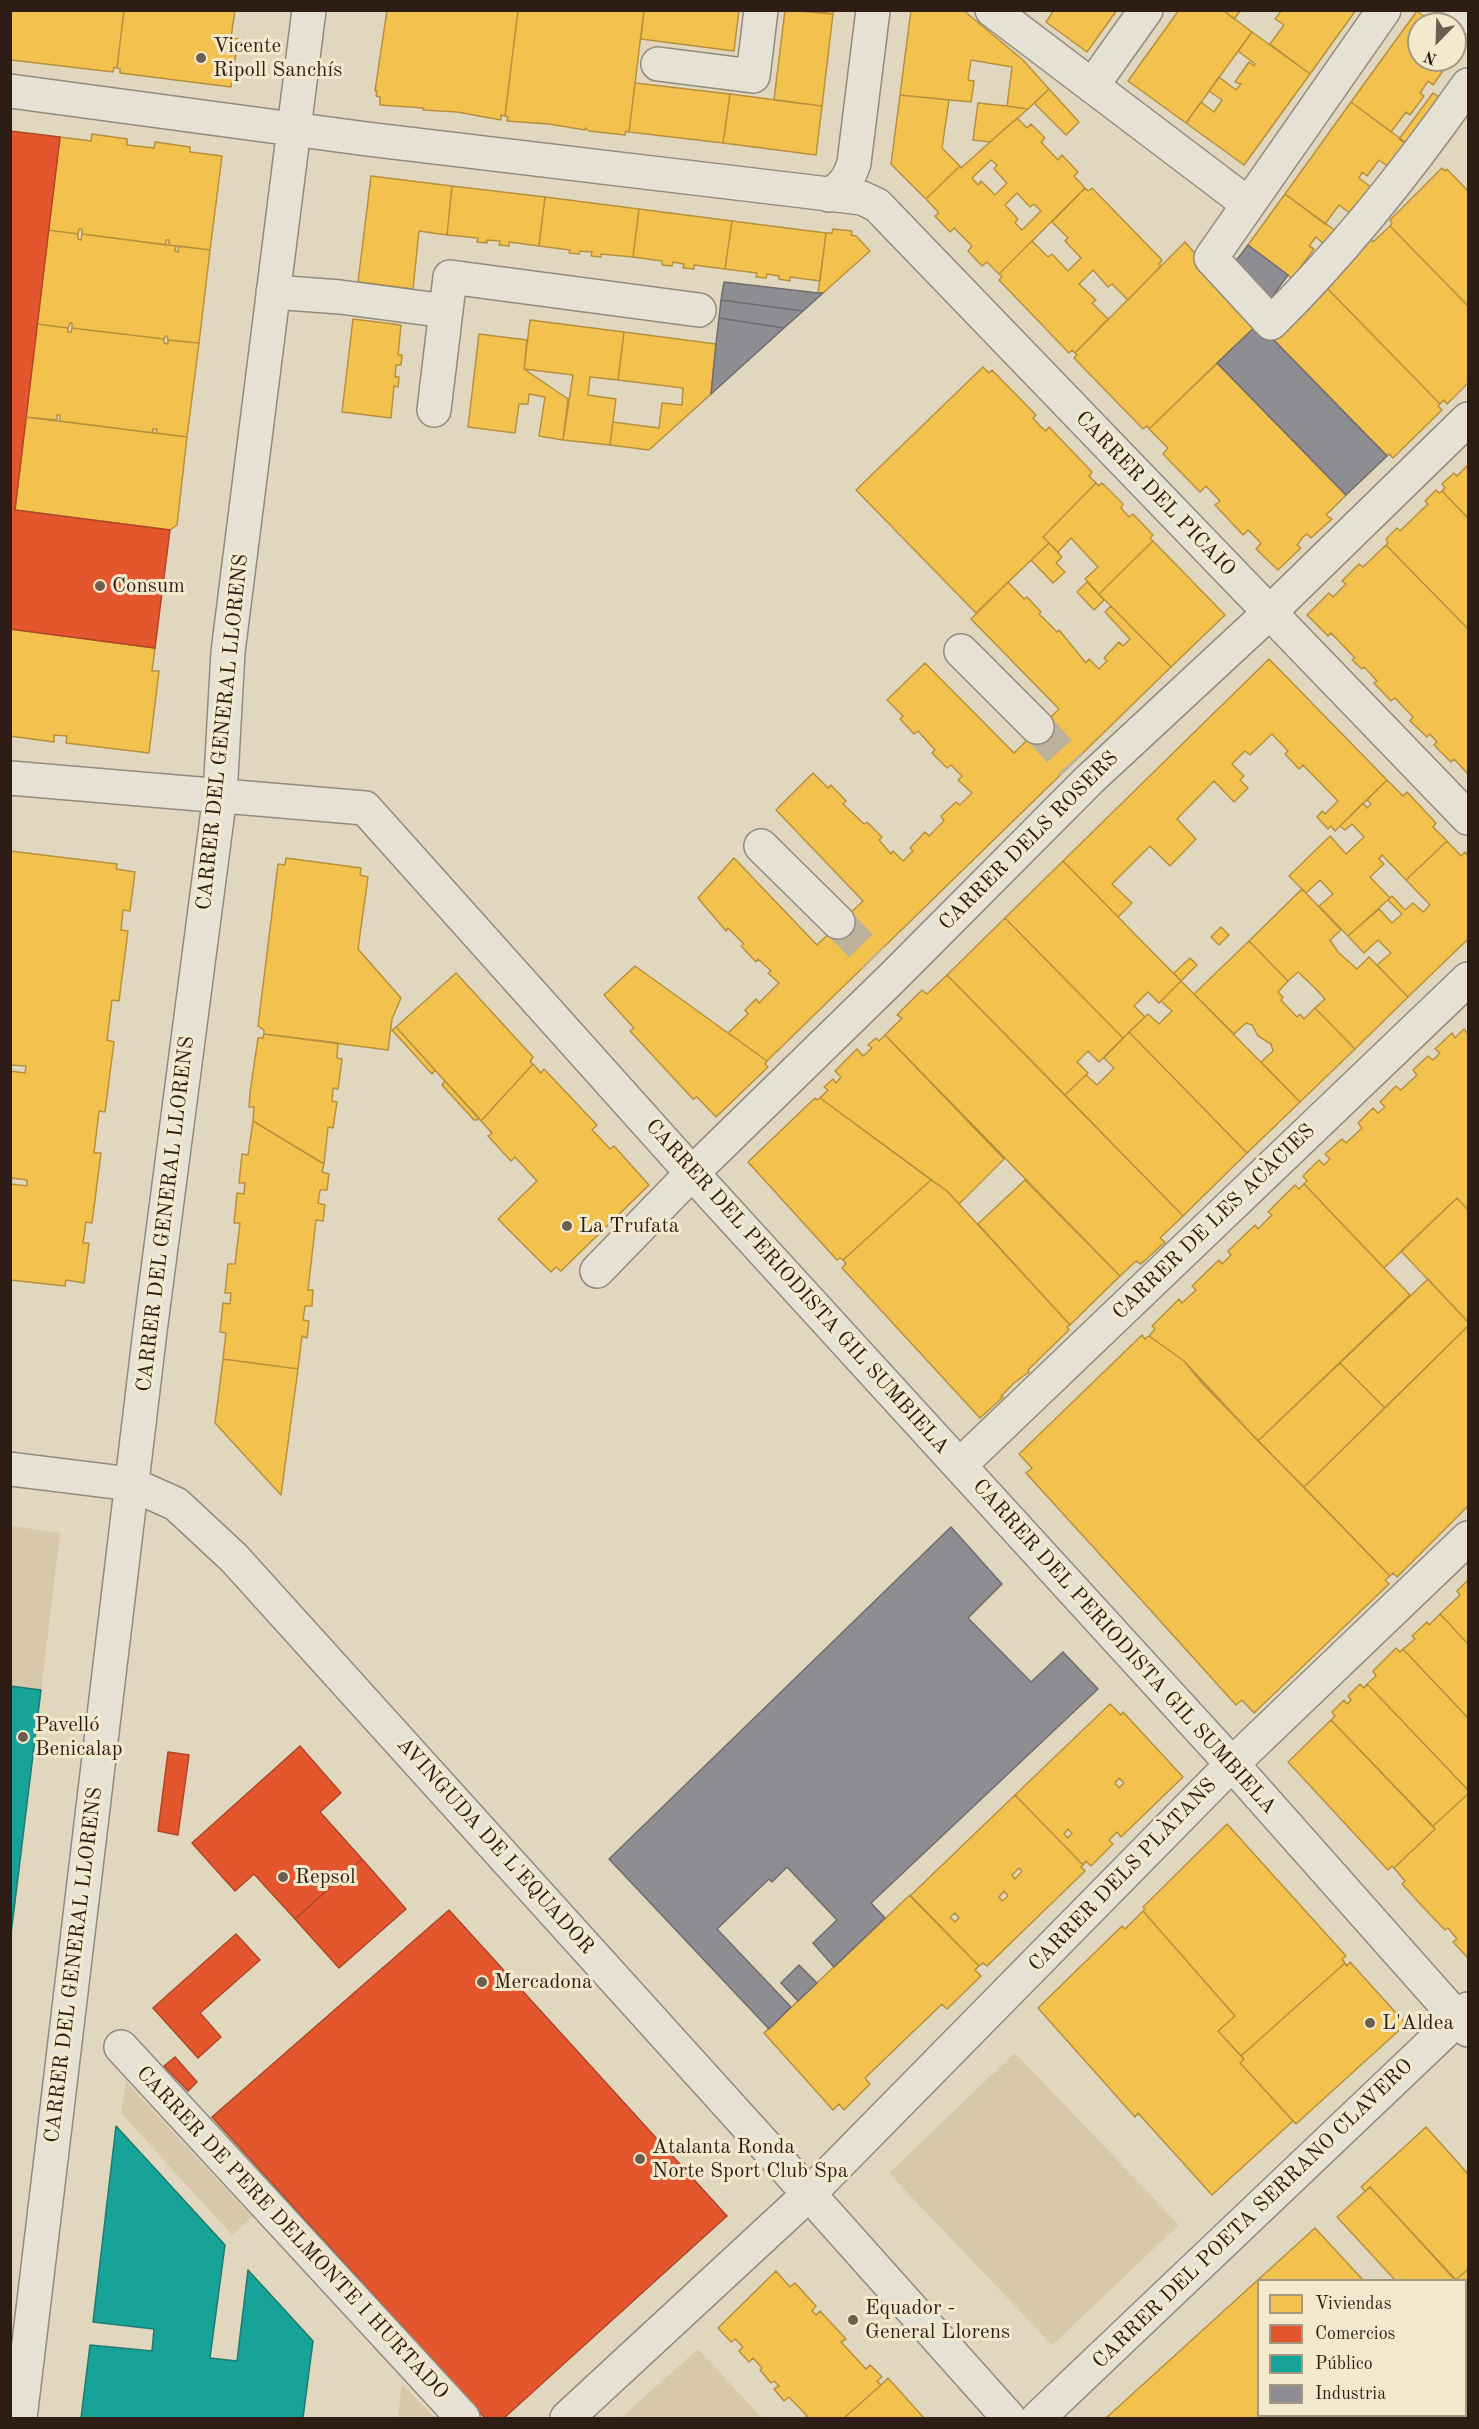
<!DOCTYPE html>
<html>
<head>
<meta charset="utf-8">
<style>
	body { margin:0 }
	#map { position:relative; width:1479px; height:2429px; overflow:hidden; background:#e0d7be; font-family:"Old Standard TT",serif }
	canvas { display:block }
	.frame { position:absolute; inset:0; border:12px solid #2e1d15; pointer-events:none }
	.legend { position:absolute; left:1257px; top:2279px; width:210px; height:138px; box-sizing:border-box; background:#f3e9cc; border:2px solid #a49783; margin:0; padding:8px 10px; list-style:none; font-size:18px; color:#2e1d15 }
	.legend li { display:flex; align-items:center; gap:12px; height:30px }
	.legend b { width:30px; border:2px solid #a49783 }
	.north { position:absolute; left:1407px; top:12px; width:60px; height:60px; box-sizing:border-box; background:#f3e9cc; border:2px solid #a49783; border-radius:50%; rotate:203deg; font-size:16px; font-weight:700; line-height:24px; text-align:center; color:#2e1d15 }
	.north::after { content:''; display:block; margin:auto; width:21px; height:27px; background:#6c5e50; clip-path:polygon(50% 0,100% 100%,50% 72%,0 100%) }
</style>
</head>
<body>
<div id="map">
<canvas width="1479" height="2429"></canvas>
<div class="frame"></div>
<ul class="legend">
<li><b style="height:16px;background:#f2c14e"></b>Viviendas</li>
<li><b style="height:16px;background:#e4572e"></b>Comercios</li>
<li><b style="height:16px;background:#17a398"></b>Público</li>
<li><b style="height:16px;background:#8d8d92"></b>Industria</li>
</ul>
<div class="north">N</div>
</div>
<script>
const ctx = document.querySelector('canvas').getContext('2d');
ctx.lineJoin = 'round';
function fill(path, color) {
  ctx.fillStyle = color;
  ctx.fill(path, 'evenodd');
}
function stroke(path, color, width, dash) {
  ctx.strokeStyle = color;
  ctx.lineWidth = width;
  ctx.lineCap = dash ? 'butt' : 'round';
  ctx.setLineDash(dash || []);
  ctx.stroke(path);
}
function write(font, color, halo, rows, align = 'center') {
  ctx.font = font + ' "Old Standard TT",serif';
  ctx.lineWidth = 6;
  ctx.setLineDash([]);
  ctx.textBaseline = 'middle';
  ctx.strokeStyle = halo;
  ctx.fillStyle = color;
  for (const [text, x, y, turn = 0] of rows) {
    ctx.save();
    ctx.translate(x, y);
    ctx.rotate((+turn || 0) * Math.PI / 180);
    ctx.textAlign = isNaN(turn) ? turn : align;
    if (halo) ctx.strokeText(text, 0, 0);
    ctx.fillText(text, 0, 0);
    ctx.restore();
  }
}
fill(new Path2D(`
	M11,1526L60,1533L11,1942Z
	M1015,2053L1179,2225L1052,2345L889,2173Z
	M126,2082L252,2217L232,2235L121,2113Z
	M698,2349L762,2418H621Z
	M402,2384L435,2418H398Z`), '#d6c8a8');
const homes = new Path2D(`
	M10,10H124L117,68L114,67L113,72L11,60Z
	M124,10H235L231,38L238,39L231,87L120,73V69L117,68Z
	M387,10H518L505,116L501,115V120L457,112L423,110L424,108L380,105V97L376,96L377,91H375Z
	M518,10H644L629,132L626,131L625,135L589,131L585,128V130L549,124L507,121L508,117L505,116Z
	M644,10H739L734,51L641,39Z
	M785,10L833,14L822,106L774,100Z
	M807,10H834L833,14Z
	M911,10H963L1023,60L1049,89L1028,109L1007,106L1012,67L971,60L968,80L974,81L971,102L900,95Z
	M1054,10H1117L1087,52L1046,22Z
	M1179,10H1223L1252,32L1186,123L1128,81Z
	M1223,10H1241L1234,19Z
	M1282,10H1356L1310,74L1270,44L1284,25L1275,19Z
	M1417,11L1435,24H1419V60H1444L1442,62L1447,65L1433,85L1428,81L1420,93L1424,96L1410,115L1406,112L1391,132L1351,102Z
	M1252,32L1310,74L1244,165L1186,123L1201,102L1214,112L1222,100L1209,91L1219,77L1236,90L1241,84L1235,82L1249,62L1254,66L1255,64L1238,51Z
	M635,83L730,94L723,143L629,132Z
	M1049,89L1079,122L1066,135L1034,103Z
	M1433,93L1445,101L1413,148L1399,139Z
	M730,94L822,106L816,155L723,143Z
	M900,95L949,100L942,148L960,166L926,199L891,164Z
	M1351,102L1413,148L1394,171L1379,160L1367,176L1362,172L1359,178L1376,191L1355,217L1339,205L1325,224L1285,194Z
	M978,103L1007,106L1028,109L990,142L973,140Z
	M1017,118L1027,128L1031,124L1045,138L1041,142L1058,160L1062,155L1078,172L1074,176L1085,188L999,274L987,262L982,266L968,251L972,246L954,228L950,232L935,216L939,213L926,199L960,166L961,168ZM991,160L997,165L994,169L1007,183L995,195L981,181L978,185L972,178ZM1017,193L1030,207L1034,204L1041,211L1022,230L1015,223L1018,219L1005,205Z
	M92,134L127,139V145L154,148L155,142L190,147V152L222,156L210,250L169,245V240H166V245L82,234V229H79L78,234L48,230L60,137L91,141Z
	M1442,168L1445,171L1447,169L1468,191V306L1390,226L1392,223L1390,220Z
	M371,176L452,186L447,235L419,231L413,289L358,282Z
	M452,186L545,197L539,246L509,242V246L499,245L500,241L487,240V243L477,242L478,238L447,235Z
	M1085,188L1088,191L1092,188L1162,260L1159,264L1161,266L1128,300L1112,284L1108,287L1093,270L1079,284L1096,300L1092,303L1108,319L1075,353L1072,350L1069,353L999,280L1002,277L999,274L1032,241L1048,257L1052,254L1068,271L1081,258L1065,241L1068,238L1052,222Z
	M1285,194L1340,234L1328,248L1316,237L1309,246L1314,249L1300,268L1306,273L1298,283L1248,245Z
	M545,197L639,209L633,257L601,254V257L591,256L592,252L580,251L579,254L569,253L570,250L539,246Z
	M639,209L732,221L725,269L694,265V269L683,268L684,264L673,262L672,266L662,265V261L633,257Z
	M732,221L826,233L820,281L790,277V281L779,279V276L767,274L766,278L756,277L757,273L725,269Z
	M1390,226L1468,306V383L1447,404L1444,400L1440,404L1326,287L1341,268L1371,239L1373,242Z
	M833,229L852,231L851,235L856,236L870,251L823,293H818L826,233H832Z
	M48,230L78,234V239L81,240L82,234L176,246L175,251L178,252L179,246L210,250L199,343L168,340L167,336H165L164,339L72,328V323H70L68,328L37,324Z
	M1185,242L1258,324L1149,429L1147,426L1143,429L1074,358L1077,355L1075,353Z
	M1326,287L1440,404L1438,406L1442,410L1393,458L1389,454L1387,456L1273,339Z
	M353,319L401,325L398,355H402L401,365H396L395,377H399L398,387L394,386L391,418L342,412Z
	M530,320L624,332L618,380L590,377L588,395L616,399L610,445L563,440L573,375L524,369Z
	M37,324L68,328V332H71L72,328L164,339V343L168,344V340L199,343L187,437L156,433L157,429H153V433L60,421V415H57V420L25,417Z
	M624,332L716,344L711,394L649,450L610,445L613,422L659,428L662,403L682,405L683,388L618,380Z
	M479,334L527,340L524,369L568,399L563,440L539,436L545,397L529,394L528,404H519L515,433L468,427Z
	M1217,363L1346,495L1326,515L1332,519L1311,538L1307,534L1303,537L1297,545L1301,548L1278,570L1256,549L1261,543L1248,530L1243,535L1215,505L1220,501L1206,486L1200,492L1163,454L1168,448L1149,429Z
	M983,367L989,373L992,370L1036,415L1033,418L1040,426L1046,431L1049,427L1092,472L1089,476L1096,483L1043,537L1049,543L976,613L856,490Z
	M25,417L187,437L177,525L170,530L15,510Z
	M1468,465V518L1442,491L1445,488L1442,484L1454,473L1457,476Z
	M1096,483L1099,486L1102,483L1123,504L1121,508L1129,517L1133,514L1153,535L1150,538L1153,541L1099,594L1085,579L1098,567L1071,538L1058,552L1043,537Z
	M1436,490L1439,493L1442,491L1468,518V629L1386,545L1388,543L1386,539L1397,528L1400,531L1428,504L1425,501Z
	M1153,541L1225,615L1171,667L1099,594Z
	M1049,543L1062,557L1056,563L1065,572L1053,583L1031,560Z
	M1386,545L1468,629V774L1454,759L1451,762L1434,745L1437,742L1430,734L1427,737L1410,721L1413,717L1395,698L1391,701L1374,683L1377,681L1368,671L1364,667L1362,669L1352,660L1355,658L1331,633L1328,636L1307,615L1329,593L1333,597L1346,584L1342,581L1359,564L1363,567Z
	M1008,582L1024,599L1027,597L1041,612L1039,614L1057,632L1059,630L1086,663L1089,659L1099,669L1107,661L1104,658L1119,642L1123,646L1130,639L1105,612L1111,606L1171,667L767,1061L728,1033L748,1014L745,1010L756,999L759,1003L779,983L768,973L771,971L758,959L756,962L741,946L744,944L728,928L726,931L698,898L734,858L817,945L863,901L776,810L813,773L828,788L831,785L846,801L843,804L864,824L867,822L882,837L879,840L891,854L893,851L903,861L913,851L910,848L925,832L929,836L944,821L941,816L956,802L960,805L972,793L958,780L962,776L951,765L947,768L932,753L935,750L918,731L914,734L900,719L903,716L887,700L925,663L1014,753L1059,709L971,619Z
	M1087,582L1104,600L1094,610L1077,592Z
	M10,629L155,648L152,671H159L149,753L66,743L67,736L54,735V742L10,736Z
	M1269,659L1387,780L1335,831L1331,826L1328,829L1317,817L1322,811L1325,814L1338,801L1303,765L1299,769L1285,754L1288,751L1272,734L1250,755L1245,751L1232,764L1244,776L1240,780L1248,788L1234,802L1214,781L1177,819L1196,839L1170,866L1150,846L1112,884L1132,903L1118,917L1063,861Z
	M1387,780L1403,796L1407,792L1436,823L1433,827L1447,841L1406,880L1382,855L1379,859L1384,864L1370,877L1390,898L1348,936L1319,906L1333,894L1320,880L1306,893L1289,876L1330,836L1346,854L1364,837L1352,824L1345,830L1340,826L1363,803L1367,808L1371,804L1367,800Z
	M1447,841L1461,856L1465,852L1468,856V941L1467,940L1408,997L1377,965L1391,953L1378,940L1364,953L1348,936L1379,909L1392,923L1402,914L1388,900L1392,896L1405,910L1413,903L1423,912L1430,905L1406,880Z
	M10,851L117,864L116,869L135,872L130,911L123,910L121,930L128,931L119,1001L112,1000L107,1040L114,1042L105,1112L99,1111L94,1153H101L92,1223L86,1222L83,1243H89L84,1283L66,1280L65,1286L10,1280V1071L25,1073L26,1066L10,1065ZM12,1178L27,1180V1186L11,1184Z
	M286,858L361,868L360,875L368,877L358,949L401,998L392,1019L388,1050L264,1034V1030L258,1026L278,864L285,865Z
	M1063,861L1181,981L1159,1003L1148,992L1134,1006L1145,1017L1123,1038L1005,918Z
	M1302,889L1341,930L1330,940L1338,952L1357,969L1369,957L1408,997L1355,1049L1315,1008L1325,999L1316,989L1298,972L1288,981L1249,941Z
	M1005,918L1123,1038L1099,1062L1088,1051L1077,1062L1088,1073L1065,1095L947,975Z
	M1221,927L1229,935L1219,945L1211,937Z
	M1249,941L1288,981L1278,992L1283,997L1281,1000L1297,1017L1300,1014L1304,1019L1315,1008L1355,1049L1300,1102L1261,1062L1273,1051L1271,1044L1258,1036L1252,1025L1246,1023L1234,1034L1194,994Z
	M1190,958L1197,965L1181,981L1174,973Z
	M635,966L767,1061L765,1064L768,1067L716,1117L697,1097L693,1099L630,1031L634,1028L604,995Z
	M456,973L533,1057L530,1062L533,1064L481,1121L396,1027Z
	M947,975L1183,1216L1160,1238L1165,1242L1141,1264L1136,1261L1120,1276L885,1035L902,1018L897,1015L922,990L927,994Z
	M1181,981L1300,1102L1247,1153L1129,1032L1148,1014L1159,1024L1172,1011L1161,1001Z
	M396,1027L435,1070L432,1074L392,1030Z
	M1464,1029L1468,1034V1210L1457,1198L1384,1268L1304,1184L1307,1181L1303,1176L1319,1160L1324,1165L1330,1159L1325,1154L1342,1139L1346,1143L1362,1128L1358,1123L1373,1108L1378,1113L1385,1107L1380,1102L1396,1086L1401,1090L1417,1075L1413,1070L1428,1056L1433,1060L1440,1053L1435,1049L1452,1033L1455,1038Z
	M1129,1032L1247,1153L1183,1216L1065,1095L1086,1075L1097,1085L1114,1068L1104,1058Z
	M264,1034L338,1043L337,1058L342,1059L338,1089L333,1088L332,1101L337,1102L333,1128L328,1127L324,1164L253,1121L254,1107H249L250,1093L258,1038H263Z
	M885,1035L1004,1159L959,1204L947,1191L820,1098L828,1090L824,1087L833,1079L836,1083L841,1077L835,1071L857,1049L863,1056L872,1048L868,1045L876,1038L879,1041Z
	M533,1064L541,1073L544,1069L597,1125L592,1130L601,1139L610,1149L614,1146L649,1185L561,1271L556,1267L551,1272L498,1219L537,1181L515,1157L511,1161L488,1136L492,1133L481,1121Z
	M445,1081L479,1118L477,1120H474L442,1085Z
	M815,1098L817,1100L820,1098L931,1180L843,1260L840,1258L837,1260L748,1162Z
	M253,1121L324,1164L322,1172L329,1174L327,1190H320L318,1203L325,1205L323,1221L316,1220L308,1290H313L312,1306H305L303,1320L309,1321L307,1338L302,1336L298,1369L223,1359L226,1333L220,1332L223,1303L230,1304L231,1293H225L228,1264H235L240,1223H234L237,1193L244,1194L245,1183H239L242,1154L248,1155Z
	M931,1180L947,1191L1070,1325L1067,1327L1069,1330L1028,1370L1029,1372L1014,1383L1001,1396L1003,1397L980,1418L842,1268L846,1264L843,1260Z
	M1025,1180L1120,1276L1070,1325L978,1224Z
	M1304,1184L1410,1295L1258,1441L1184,1361L1149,1336L1155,1329L1152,1326L1179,1299L1182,1303L1196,1290L1192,1286L1219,1260L1222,1264L1231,1255L1228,1251L1255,1225L1258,1229L1272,1215L1268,1212L1295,1185L1299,1189Z
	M1457,1198L1468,1210V1322L1401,1251Z
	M1428,1279L1468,1322V1326L1385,1408L1340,1363Z
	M1468,1326V1506L1397,1577L1393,1573L1390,1576L1304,1487Z
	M1142,1335L1145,1339L1149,1336L1184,1361L1203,1384L1390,1576L1385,1580L1389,1584L1254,1713L1242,1700L1236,1705L1135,1593L1026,1473L1032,1468L1019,1454Z
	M223,1359L298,1369L281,1495L215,1423Z
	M1340,1363L1385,1408L1304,1487L1258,1441Z
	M1468,1580V1644L1440,1614L1460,1595L1457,1591Z
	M1440,1614L1468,1644V1718L1403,1649L1415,1639L1412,1636L1427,1622L1429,1625Z
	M1396,1648L1400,1652L1403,1649L1468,1718V1790L1367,1684L1376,1676L1373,1671Z
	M1360,1684L1364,1688L1367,1684L1468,1790V1794L1433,1826L1331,1720L1335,1716L1332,1712L1344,1700L1347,1704L1351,1700L1348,1696Z
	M1110,1704L1121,1715L1123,1712L1183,1777L1121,1837L1117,1832L1109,1840L1113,1844L1091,1866L1086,1861L1083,1865L1015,1795ZM1119,1778L1124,1783L1119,1788L1115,1783ZM1068,1829L1072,1833L1068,1838L1064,1834Z
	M1331,1720L1435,1829L1394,1868L1392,1866L1388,1870L1288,1762Z
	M1468,1794V1958L1453,1942L1457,1939L1448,1928L1445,1930L1422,1906L1402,1884L1405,1881L1394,1868L1435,1829L1433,1826Z
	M1015,1795L1083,1865L1081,1867L1085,1871L987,1966L983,1963L979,1966L910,1896ZM1019,1868L1022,1871L1015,1879L1012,1875ZM1004,1891L1008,1896L1002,1901L999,1897ZM955,1913L959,1918L955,1922L950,1917Z
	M1227,1824L1346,1956L1342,1959L1345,1963L1241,2056L1218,2031L1235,2016L1143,1911L1145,1909L1143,1907Z
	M910,1895L979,1966L975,1970L981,1976L947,2009L942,2004L865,2078L870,2084L844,2110L839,2104L833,2110L764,2033Z
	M1143,1911L1235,2016L1218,2031L1244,2059L1240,2063L1293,2121L1212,2195L1138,2113L1135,2117L1038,2008L1122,1926L1125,1929Z
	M1350,1962L1406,2024L1296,2124L1240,2063L1244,2059L1241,2056L1345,1963L1347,1966Z
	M1426,2127L1468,2174V2269L1456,2280L1370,2187L1365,2191L1361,2187Z
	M1370,2187L1413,2234L1455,2280H1395L1337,2217Z
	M1315,2228L1363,2280H1258V2416H1315L1312,2418H1106Z
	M1468,2269V2296L1466,2293V2280H1456Z
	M776,2271L790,2287L795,2283L816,2306L812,2311L816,2315L820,2311L846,2339L841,2342L866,2369L870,2365L882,2377L877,2381L881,2385L844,2418H805L807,2416L789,2397L784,2401L774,2389L779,2386L774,2381L771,2383L760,2370L762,2368L753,2358L749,2362L739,2351L743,2347L735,2339L731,2342L718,2328Z
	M1466,2293L1468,2296V2382L1466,2385Z
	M888,2378L924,2418H844L881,2385Z
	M1468,2382V2418H1429L1432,2416H1466V2385Z
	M1315,2416H1432L1429,2418H1312Z`);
fill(homes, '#f2c14e');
stroke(homes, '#b7903d', 1.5);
const shops = new Path2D(`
	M10,131L60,137L15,510L170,530L155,648L10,629Z
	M300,1746L341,1793L320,1812L362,1859L295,1919L254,1874L235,1891L192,1843Z
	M168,1752L189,1755L178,1835L158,1831Z
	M362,1859L406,1909L339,1968L295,1919Z
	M449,1910L727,2216L504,2418H485L212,2117Z
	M236,1934L260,1960L200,2013L221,2037L198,2058L153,2008Z
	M175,2057L197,2082L188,2091L164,2066Z`);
fill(shops, '#e4572e');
stroke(shops, '#ad4626', 1.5);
const public = new Path2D(`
	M10,1686L41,1690L10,1942Z
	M116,2126L225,2245L210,2358L237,2361L248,2270L313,2341L303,2418H81L90,2345L152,2351L154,2329L93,2322Z`);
fill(public, '#17a398');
stroke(public, '#1e7b71', 1.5);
const industry = new Path2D(`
	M1248,245L1288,275L1270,300L1229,270Z
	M724,282L818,293H823L803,311L721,300Z
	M721,300L803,311L784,328L719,318Z
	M719,318L784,328L711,394L716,344Z
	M1258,324L1387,456L1346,495L1217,363Z
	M951,1527L1002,1584L968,1618L1031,1682L1063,1652L1098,1689L871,1903L885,1918L834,1967L813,1943L837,1920L787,1867L772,1882L769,1879L717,1929L791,2007L769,2029L609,1859Z
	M799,1965L817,1983L798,2001L781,1983Z`);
fill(industry, '#8d8d92');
stroke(industry, '#706b6c', 1.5);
stroke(new Path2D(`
	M1037,727L1072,765
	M838,922L873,958`), '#bcb29c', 33, [33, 16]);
const minor = new Path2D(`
	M992,10L1248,204
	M1384,10L1211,258L1271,323C1344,251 1409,169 1468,85
	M1460,10L1468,17
	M658,64L753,76L761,10
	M1092,86L1146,10
	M10,91L367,139L862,198L877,205L1468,818
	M829,195C844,186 849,179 854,163L873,10
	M273,292L340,297L446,311
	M434,410L450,277L699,310
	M961,651L1037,727
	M10,778L365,808L692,1173L1232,1764L1468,2030
	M761,846L838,922
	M597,1271L692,1173L893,977L1089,780L1269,613L1468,419
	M960,1465L1468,979
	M10,1469L131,1484L176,1504L234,1558L809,2194L1009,2418
	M121,2047L463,2418
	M20,2418L150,1331L220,795L228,652L309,10
	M567,2418L809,2194L1232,1764L1468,1538
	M1038,2418L1468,2009`);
stroke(minor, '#928b7d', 36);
stroke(minor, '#e5e1d5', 33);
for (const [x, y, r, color] of [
	[201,58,6,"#6c5e50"],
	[100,586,6,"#6c5e50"],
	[567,1226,6,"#6c5e50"],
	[23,1737,6,"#6c5e50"],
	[283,1877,6,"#6c5e50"],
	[482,1982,6,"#6c5e50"],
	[1370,2023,6,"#6c5e50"],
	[640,2159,6,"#6c5e50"],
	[853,2320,6,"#6c5e50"]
]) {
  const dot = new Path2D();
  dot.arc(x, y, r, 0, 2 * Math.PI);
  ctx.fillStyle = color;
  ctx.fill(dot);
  stroke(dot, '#f3e9cc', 2);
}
write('21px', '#2e1d15', '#f3e9cc', [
	["Vicente",213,46],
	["Ripoll Sanchís",213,70],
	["Consum",112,586],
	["La Trufata",579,1226],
	["Pavelló",35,1725],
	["Benicalap",35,1749],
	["Repsol",295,1877],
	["Mercadona",494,1982],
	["L'Aldea",1382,2023],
	["Atalanta Ronda",652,2147],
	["Norte Sport Club Spa",652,2171],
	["Equador -",865,2308],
	["General Llorens",865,2332]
], 'left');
write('21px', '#2e1d15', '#f3e9cc', [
	["CARRER DEL PICAIO",1155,494,46],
	["CARRER DEL GENERAL LLORENS",223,732,-84],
	["CARRER DELS ROSERS",1029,841,-45],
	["CARRER DEL GENERAL LLORENS",166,1214,-83],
	["CARRER DE LES ACÀCIES",1214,1222,-44],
	["CARRER DEL PERIODISTA GIL SUMBIELA",797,1287,48],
	["CARRER DEL PERIODISTA GIL SUMBIELA",1124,1647,48],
	["AVINGUDA DE L'EQUADOR",495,1846,48],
	["CARRER DELS PLÀTANS",1123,1875,-46],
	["CARRER DEL GENERAL LLORENS",74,1965,-83],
	["CARRER DEL POETA SERRANO CLAVERO",1253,2214,-44],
	["CARRER DE PERE DELMONTE I HURTADO",292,2233,47]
]);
</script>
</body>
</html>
